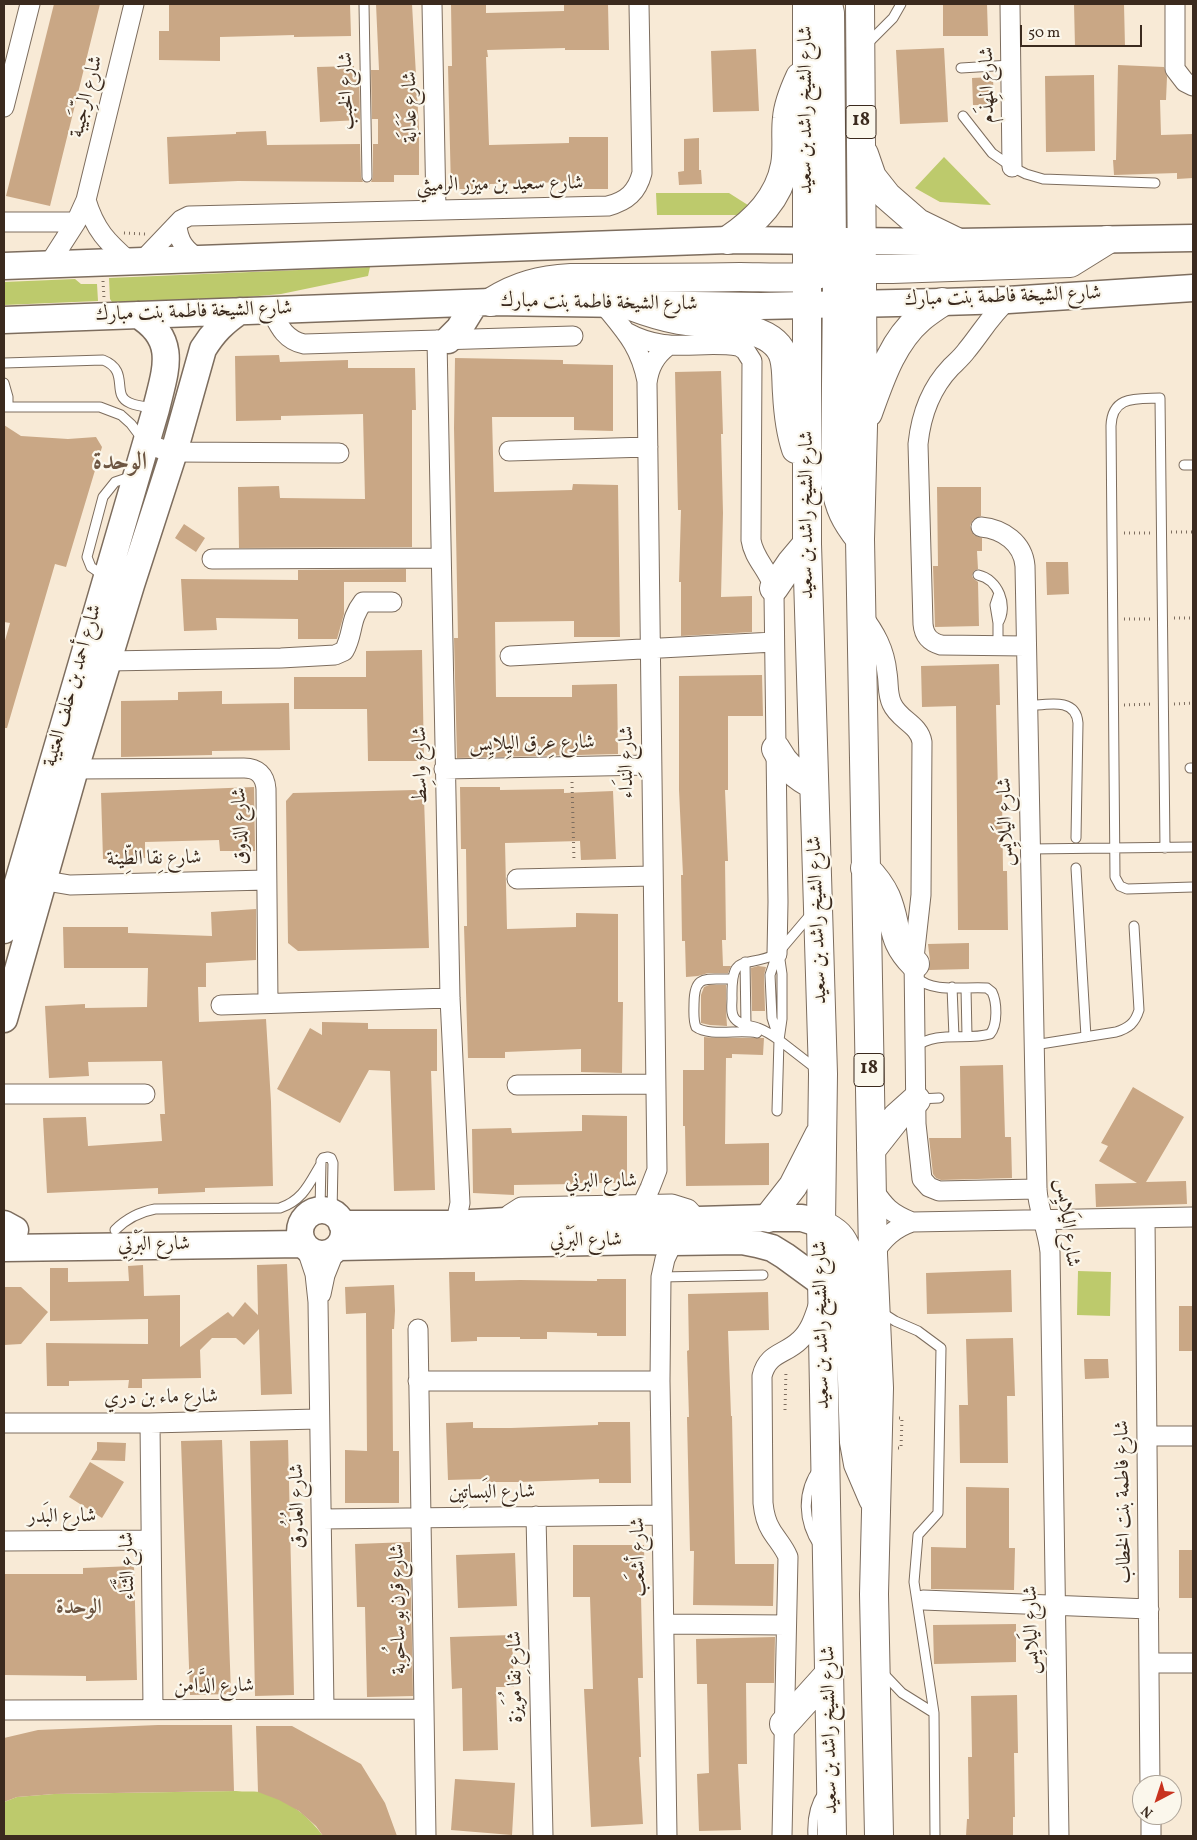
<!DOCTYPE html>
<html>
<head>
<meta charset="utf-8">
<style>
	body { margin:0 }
	#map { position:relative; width:1197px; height:1840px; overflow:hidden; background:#f8ead6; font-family:Vollkorn,serif }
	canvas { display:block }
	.frame { position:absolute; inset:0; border:5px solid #3b2a1e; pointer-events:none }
	.north { position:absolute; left:1132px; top:1775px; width:50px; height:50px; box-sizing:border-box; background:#fbf7ec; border:1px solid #aea59a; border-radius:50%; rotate:220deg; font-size:14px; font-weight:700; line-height:20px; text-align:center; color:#3b2a1e }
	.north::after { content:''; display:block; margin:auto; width:18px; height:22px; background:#c8321e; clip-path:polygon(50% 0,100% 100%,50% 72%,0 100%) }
	.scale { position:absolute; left:1020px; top:25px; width:122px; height:22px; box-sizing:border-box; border:2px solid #3b2a1e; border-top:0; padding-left:6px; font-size:15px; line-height:18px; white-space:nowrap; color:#3b2a1e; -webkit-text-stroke:4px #fbf7ec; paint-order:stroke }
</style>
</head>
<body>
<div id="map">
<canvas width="1197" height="1840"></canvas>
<div class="frame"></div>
<div class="north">N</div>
<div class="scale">50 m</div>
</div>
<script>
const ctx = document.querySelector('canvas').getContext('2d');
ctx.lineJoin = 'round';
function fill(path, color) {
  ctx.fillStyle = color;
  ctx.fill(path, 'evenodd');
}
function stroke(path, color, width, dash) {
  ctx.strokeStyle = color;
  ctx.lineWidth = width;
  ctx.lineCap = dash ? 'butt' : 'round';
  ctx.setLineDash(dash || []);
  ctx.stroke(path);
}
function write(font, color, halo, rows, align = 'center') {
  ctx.font = font + ' Vollkorn,Amiri,serif';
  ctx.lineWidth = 4.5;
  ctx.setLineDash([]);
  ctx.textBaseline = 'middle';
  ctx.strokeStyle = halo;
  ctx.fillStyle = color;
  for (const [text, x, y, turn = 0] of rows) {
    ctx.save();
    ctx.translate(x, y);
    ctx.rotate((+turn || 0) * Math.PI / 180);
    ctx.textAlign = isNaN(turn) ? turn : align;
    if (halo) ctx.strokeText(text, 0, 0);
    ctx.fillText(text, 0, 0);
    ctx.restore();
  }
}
fill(new Path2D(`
	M944,157L991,205L940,202L915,188Z
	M656,193H729L751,207L746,215H657Z
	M370,267L368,276L281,294L202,301L112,302L110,299L109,278Z
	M75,279L81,284H97L98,301L4,305V282Z
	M1078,1271L1111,1272L1110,1316L1077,1315Z
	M236,1791C244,1792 252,1791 260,1792C285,1797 309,1816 323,1836H4V1802L17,1797L54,1794Z`), '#bdca6c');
fill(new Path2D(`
	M54,4H100L50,206L6,196Z
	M169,4H350L351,36L294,37V35L220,37V61L159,60V31H169Z
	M376,4H412L419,129V175H394V182H371L373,177V144H378V119H372L371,70H379Z
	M451,4H486V13L564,11V4H608L609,50H565V48L487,50L488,57H486L489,145L569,143V137H608V189H570V182L490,184V189H451L448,66H452Z
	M943,4H987L988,36H943Z
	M1074,4H1124L1125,47H1075Z
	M944,48L948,122L900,124L896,50Z
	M756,49L759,111L713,112L711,51Z
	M1118,65L1164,67L1167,77L1166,100H1160L1161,135L1193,134V178L1177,179V173L1114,175L1113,160H1116Z
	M354,66V71H359L360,120L320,122L317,67Z
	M1094,75L1095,151L1046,152L1045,76Z
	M993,77L994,105H973L972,78Z
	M266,131L267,145L360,144L361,177L363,182L238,181L169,184L167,137L236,134V132Z
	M699,138V170H701L702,184L679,185L678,172L684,171V139Z
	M279,355L280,362L348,360V368H415L416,410H412V547L239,548L238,487L279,486L280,498L365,499L363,414L281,416V420L236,421L235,356Z
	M455,358L563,360V364L613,365V431L574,430V417H492L494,492L572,490L573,484L618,485L620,637H574V621L495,622L496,697H572V685L617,684L618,754L457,758L454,638H458L454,428Z
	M721,371L723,434H721L723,513L721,597L752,596V632L681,636V582H679L681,510H678L675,372Z
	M4,425L21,436L68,439L96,437L102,447L66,567L55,564L7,728H4V644L10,623L4,622Z
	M937,487H981V516L973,520L970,526L974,535L982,538V551H977L978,569L974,571L972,576L974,579L978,582L979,626L935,627L933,566H938Z
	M184,524L205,538L196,552L175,538Z
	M1046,562H1068L1069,594L1047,595Z
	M406,569V582H344V614L337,639H298V619L216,618L217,630L184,631L181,579L298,580V570Z
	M422,650L424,761H368L367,709H294V677H366V651Z
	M999,664L1000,705H996L998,793H1002L1003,871H1007L1008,930H958L956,706L922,707L921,666Z
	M762,675L763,716H728V790H725L728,861H725L726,940H722L723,966H731L728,973H708L698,976L686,977L685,941H682L681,875H683L679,790V676Z
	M222,691V704L289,703L290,750L212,751V755L121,757V701L178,700V692Z
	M254,787L255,851H220L219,840L145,842V858L103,859L101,793Z
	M460,787H500V790L564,789V793L613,791L616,859L581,860L580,841L505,843L507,929L576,927V913L618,914V1002H623L622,1073L581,1072V1049L505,1052V1058H468L464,926H467L466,849H461Z
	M415,790L424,798L429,948L298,951L288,943L286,801L293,793Z
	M256,909V960L206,963V987H198L199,1022L266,1019L271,1102L273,1186L205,1188V1192L158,1194V1188L47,1193L43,1118L86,1117L88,1146L162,1141L160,1114H165L162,1061L88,1062L89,1076L49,1078L45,1006L85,1004V1008L147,1007L148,968H64L63,927H128V933L212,936L211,912Z
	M969,943V969L929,970L930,961L928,944Z
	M758,966L766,967L764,975L765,1011H752L751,968Z
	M709,985H726V1010L727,1026L710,1025L701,1023V995L704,987Z
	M322,1022L368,1023V1029H437V1071H431L435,1190L394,1191L390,1071L369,1070L340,1123L277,1089L310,1028L322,1035Z
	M704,1037L717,1038H764L763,1055L732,1054V1058H726L725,1144L769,1143V1185L686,1186L685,1126H683V1070H704Z
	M1003,1065L1005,1137H1011L1012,1178L941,1180L936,1178L933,1174L929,1138H961L960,1066Z
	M1133,1087L1184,1117L1146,1182L1186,1181L1187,1204L1096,1207L1095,1184L1137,1183L1099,1161L1108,1146L1101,1143Z
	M582,1115L627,1116V1183H575V1184L514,1185V1195L473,1193L472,1129L511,1128L512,1133L582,1131Z
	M287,1264L292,1394L261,1395L259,1329L244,1345L236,1338H212L200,1350L201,1378L142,1379V1388H128L129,1380L69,1381V1386H47L46,1343L148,1344V1319L50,1321V1268H68V1282L129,1281L128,1266L143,1265L144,1296L180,1295V1347L228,1312L233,1317L245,1302L258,1315L257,1265Z
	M1011,1270L1012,1312L927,1314L926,1273Z
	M449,1272H475V1281L520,1280L597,1281V1279H626V1336H597V1333L547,1332V1339H520V1337H477V1341L451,1342Z
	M394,1285L395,1311L394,1329H392L393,1451H399V1503H345V1450L367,1451L366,1313L346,1314L345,1287Z
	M4,1287H21L48,1312L21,1344L4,1345Z
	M768,1292L769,1330L728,1331L731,1416H732L735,1564H774L773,1606L693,1605L694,1551H690L687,1417H689L687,1351L689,1350L688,1294Z
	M1179,1306H1193V1351H1179Z
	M1013,1338L1015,1396H1007L1008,1463H960L959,1405H968L966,1339Z
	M1084,1359H1108L1109,1378L1085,1379Z
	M473,1422V1428H511L598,1425V1422H630L631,1483H599V1479L519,1482H484V1479L448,1480L446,1423Z
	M222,1440L231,1694L190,1695L181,1441Z
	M288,1440L294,1695L255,1696L250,1441Z
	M97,1442L126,1443L125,1461L91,1460L97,1450Z
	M90,1462L124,1482L102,1518L69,1497Z
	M966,1487L1009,1488V1548H1015L1014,1590L931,1589V1547L966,1548Z
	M410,1542L413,1696L367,1697L365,1607H357L355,1544Z
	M573,1545H644L645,1596H641L643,1678H638L641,1757H639L643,1824L591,1827L584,1689H593L590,1597H573Z
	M1179,1550H1193V1598H1179Z
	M515,1553L517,1606L458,1608L456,1555Z
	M134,1566L137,1680L86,1681V1676L4,1675V1574H83V1568Z
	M1016,1624V1662L934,1664L933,1625Z
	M512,1635L514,1687H496L498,1750L463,1751L462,1688L452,1689L450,1637Z
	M775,1637L774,1683H746L747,1764H738L741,1830L699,1831L697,1774L709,1773L707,1684H697L696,1639Z
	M1017,1695L1018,1753H1014L1015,1817H1013V1836H966L967,1819H969L968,1757H972L971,1696Z
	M158,1725H232L234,1791L54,1794L17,1797L4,1802V1738L38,1730Z
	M256,1726H292L361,1764L385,1803L397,1836H323L316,1826L299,1811L279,1800L258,1792Z
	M455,1779L515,1783L512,1835L451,1830Z`), '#c9a785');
const lane = new Path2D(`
	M364,4L367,177
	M866,45L893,18L901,4
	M961,68L1011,65
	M963,116L992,153L1012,167L1026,174L1043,179L1155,183
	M4,363L103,360C131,371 110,395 130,403C137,406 146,407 153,408
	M4,383L8,397V407
	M4,407H100L121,415L131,424L143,440
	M1184,465H1193
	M978,575C998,579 1009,606 998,623
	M104,576L91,567L87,557L103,497L115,482L133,476
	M998,646V623L995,605L999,593
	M1027,706C1045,705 1076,696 1078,723L1076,838
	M1190,768H1193
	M1165,848L1160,398C1137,399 1112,395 1111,426L1115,877L1120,886L1127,889L1193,887
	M1030,849L1193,847
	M1076,868L1086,1037
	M811,914L777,954L770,975L772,1018L779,1040L819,1071
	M745,962L746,1025
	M731,979C707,980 694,973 694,1004C694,1012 693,1020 696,1027C709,1037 741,1029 757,1033
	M952,987L954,1037
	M966,988L967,1036
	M1034,1045L1116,1032C1129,1028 1135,1023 1139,1010L1134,926
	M915,1047C937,1030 966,1041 990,1034C998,1025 997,1002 992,992L987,988C965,986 933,994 916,977
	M919,1099L939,1098
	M777,1111L779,1040L782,1019V974L780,960L777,954C744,969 731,951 732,998C732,1006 730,1015 736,1020C742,1026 751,1025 758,1028C766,1031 772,1035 779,1040
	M320,1210L321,1161L323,1158L328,1157L331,1158L333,1163L332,1213
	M115,1230C127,1218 139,1212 155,1209L280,1208C303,1200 309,1184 321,1164
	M661,1277L763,1275
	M881,1312L895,1321L918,1331L941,1348L938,1513L918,1535L914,1582L934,1713
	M819,1468C801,1492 803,1522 819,1546
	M882,1672L902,1693L934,1713L935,1836
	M813,1836C812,1820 814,1806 823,1793`);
const street = new Path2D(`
	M432,4L436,210
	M1010,4L1012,167
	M1175,4V69L1185,82L1193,86
	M4,107L30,4
	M86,200C95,230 107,242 130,262
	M4,222H76
	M177,225C178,241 185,251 200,259
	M141,262L181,220L189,216L608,206C627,201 637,192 642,173L639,4
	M49,264L76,222L86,200L134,4
	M1008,300C991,315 981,333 967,350C962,357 956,362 951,367C930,389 921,415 918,444L923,624C924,636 930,642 941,645L1025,646
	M604,305C626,332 640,346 647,381
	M271,310C279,326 285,340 304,344L573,336
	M626,332C668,355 696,340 738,346L745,350L752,361L751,540C754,561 773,573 774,594L778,902L777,954
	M437,340L450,998L460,1203L457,1217L453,1224
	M145,443L164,450L174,452L339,453
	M509,451L648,447
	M981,527C1003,529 1023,543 1025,566L1037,1189C1038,1210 1048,1230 1050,1252L1059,1836
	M212,559L440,558
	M861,614C875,632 885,650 887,673C889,684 887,694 892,704C899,720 919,724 922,742L921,895L914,958L916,1124L922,1179L929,1187L939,1191L1037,1189
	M510,656L774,642
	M108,661L281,658L335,655L344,651C354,633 349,620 363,602H392
	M75,769L244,768C257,768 265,775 266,789L268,1003
	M444,769L650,765
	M35,873L52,882L70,885L266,880
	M517,879L652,876
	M221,1005L450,998
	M517,1085L655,1084
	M4,1094H145
	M872,1188C885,1207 890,1213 912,1222
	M642,1205L650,1188L657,1170L647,383C649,367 655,356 668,346
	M1145,1218L1150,1785
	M506,1221L510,1214L521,1207L672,1204L688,1209L698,1220
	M306,1247L315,1274L318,1302L324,1709
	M873,1254C884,1238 894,1228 912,1222L1193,1217
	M321,1294L325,1275L335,1250
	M418,1329L426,1836
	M418,1381H660
	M4,1423H150L318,1419
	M150,1423L153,1709
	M1147,1436H1193
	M536,1516L543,1836
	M322,1519L662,1515
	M4,1541L151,1540
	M923,1600L1149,1609
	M665,1624L786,1625
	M1149,1663H1193
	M4,1710L424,1709
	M1151,1815V1836
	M667,1836L660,1381L661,1277L665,1259L673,1242
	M782,1836L788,1557C784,1547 777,1540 771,1530C766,1522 764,1513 763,1503L762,1376C768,1352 785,1355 800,1340C810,1331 814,1318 818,1306`);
const secondary = new Path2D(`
	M4,266L728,240L957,242L1193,238
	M4,320L491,302L761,306L942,302L1008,300L1193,288
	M448,340L459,329L475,303
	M4,930L156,409C165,371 179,340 138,315
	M4,1019L75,769L131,585L174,452L203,349C213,333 223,322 240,311
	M300 1232a22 22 0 1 1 44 0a22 22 0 1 1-44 0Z
	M4,1224L15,1230
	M342,1224H453L506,1221L698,1220L768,1218H802L821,1224
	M338,1247L647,1241L673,1242L742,1241L757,1244L772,1248L785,1256L822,1283
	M4,1248L303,1244`);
const primary = new Path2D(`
	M807,4V544L823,1074L821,1224L832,1836
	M828,4L830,13L832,250L835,268L838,275
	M860,4L863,426L860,539L873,1254L879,1388L874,1594L879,1836
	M864,154L872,177L887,196L918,223L957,242
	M728,240C756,221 779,198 785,165C788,149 785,133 787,118C788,104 794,90 800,77
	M825,256L833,269L837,285L835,484C839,508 845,520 860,539
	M843,272L853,269H892L1070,263L1107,240
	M491,302C518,285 540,280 571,278C627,278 684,278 740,277C766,277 800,280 824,273C841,268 853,256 861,241
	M628,305C644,311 661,317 679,320C708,325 775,322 784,358C787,369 786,382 787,393C788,412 790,431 796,449
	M868,413C880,380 892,342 920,318C927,312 935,307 942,302
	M774,588L791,563L807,544
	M776,749C785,766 797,777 814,785
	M865,868C874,877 881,886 886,897C898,925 890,939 915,964
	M871,1150L897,1117L916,1100
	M768,1218L793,1186L819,1135
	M821,1224C836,1231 843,1237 848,1253L854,1442L858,1464L873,1499
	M784,1724L830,1673`);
stroke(lane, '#7d6d5e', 11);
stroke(street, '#7d6d5e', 21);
stroke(secondary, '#7d6d5e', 29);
stroke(primary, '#7d6d5e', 30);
stroke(new Path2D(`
	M124,233L146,234
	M103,281L104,298
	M1171,532H1193
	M1124,533H1150
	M1174,618H1193
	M1124,619H1150
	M1174,704L1193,703
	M1124,705L1153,704
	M572,782L574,861
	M785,1410L786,1370
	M898,1448H901L902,1418H899`), '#7d6d5e', 3, [1, 4]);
stroke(lane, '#fff', 9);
stroke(street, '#fff', 19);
stroke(secondary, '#fff', 26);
stroke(primary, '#fff', 28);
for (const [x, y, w] of [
	[861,122,30],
	[869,1070,30]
]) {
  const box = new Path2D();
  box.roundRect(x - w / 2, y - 16.5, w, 33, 4);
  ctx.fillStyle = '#fbf7ec';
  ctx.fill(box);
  stroke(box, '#3b2a1e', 1);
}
write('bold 19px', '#3b2a1e', null, [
	["18",861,122],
	["18",869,1070]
]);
write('20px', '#3b2a1e', '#fbf7ec', [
	["شارع المِهذَم",989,85,-91],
	["شارع الخبب",348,91,-91],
	["شارع الرِّجَيبة",88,97,-76],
	["شارع عَدَابَة",412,107,-91],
	["شارع الشيخ راشد بن سعيد",807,110,-90],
	["شارع سعيد بن ميزر الرميثي",500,186,-1],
	["شارع الشيخة فاطمة بنت مبارك",1003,298,-2],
	["شارع الشيخة فاطمة بنت مبارك",599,304,1],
	["شارع الشيخة فاطمة بنت مبارك",194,313,-2],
	["شارع الشيخ راشد بن سعيد",808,515,-90],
	["شارع أحمد بن خلف العتيبة",74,686,-74],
	["شارع عِرق اليِلايِس",532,745,-1],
	["شارع النِدَاء",628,762,-90],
	["شارع واسِط",422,765,-91],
	["شارع اليَلايِس",1007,822,-91],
	["شارع الذوق",242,826,-92],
	["شارع نِقا الطِّينة",154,860,-1],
	["شارع الشيخ راشد بن سعيد",819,920,-92],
	["شارع البرني",601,1183,-1],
	["شارع اليَلايِس",1066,1223,83],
	["شارع البَرْنِي",586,1242,-1],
	["شارع البَرْنِي",154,1246,-1],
	["شارع الشيخ راشد بن سعيد",823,1325,-91],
	["شارع ماء بن دري",161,1399,-1],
	["شارع البَساتِين",492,1494,-1],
	["شارع فاطمة بنت الخطاب",1125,1502,-91],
	["شارع العُذُوق",299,1506,-91],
	["شارع البَدر",62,1518,-1],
	["شارع أشعَب",640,1557,-91],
	["شارع الثَّنَاء",129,1566,-91],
	["شارع قرن بو ساحُوبة",400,1609,-91],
	["شارع اليَلايِس",1033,1630,-91],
	["شارع نِقا مُوَيزة",517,1677,-91],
	["شارع الدَّامَن",214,1687],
	["شارع الشيخ راشد بن سعيد",831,1730,-91]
]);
write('bold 21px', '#6d5642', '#fbf7ec', [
	["الوحدة",79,1609]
]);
write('bold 25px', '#6d5642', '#fbf7ec', [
	["الوحدة",120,464]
]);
</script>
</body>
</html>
